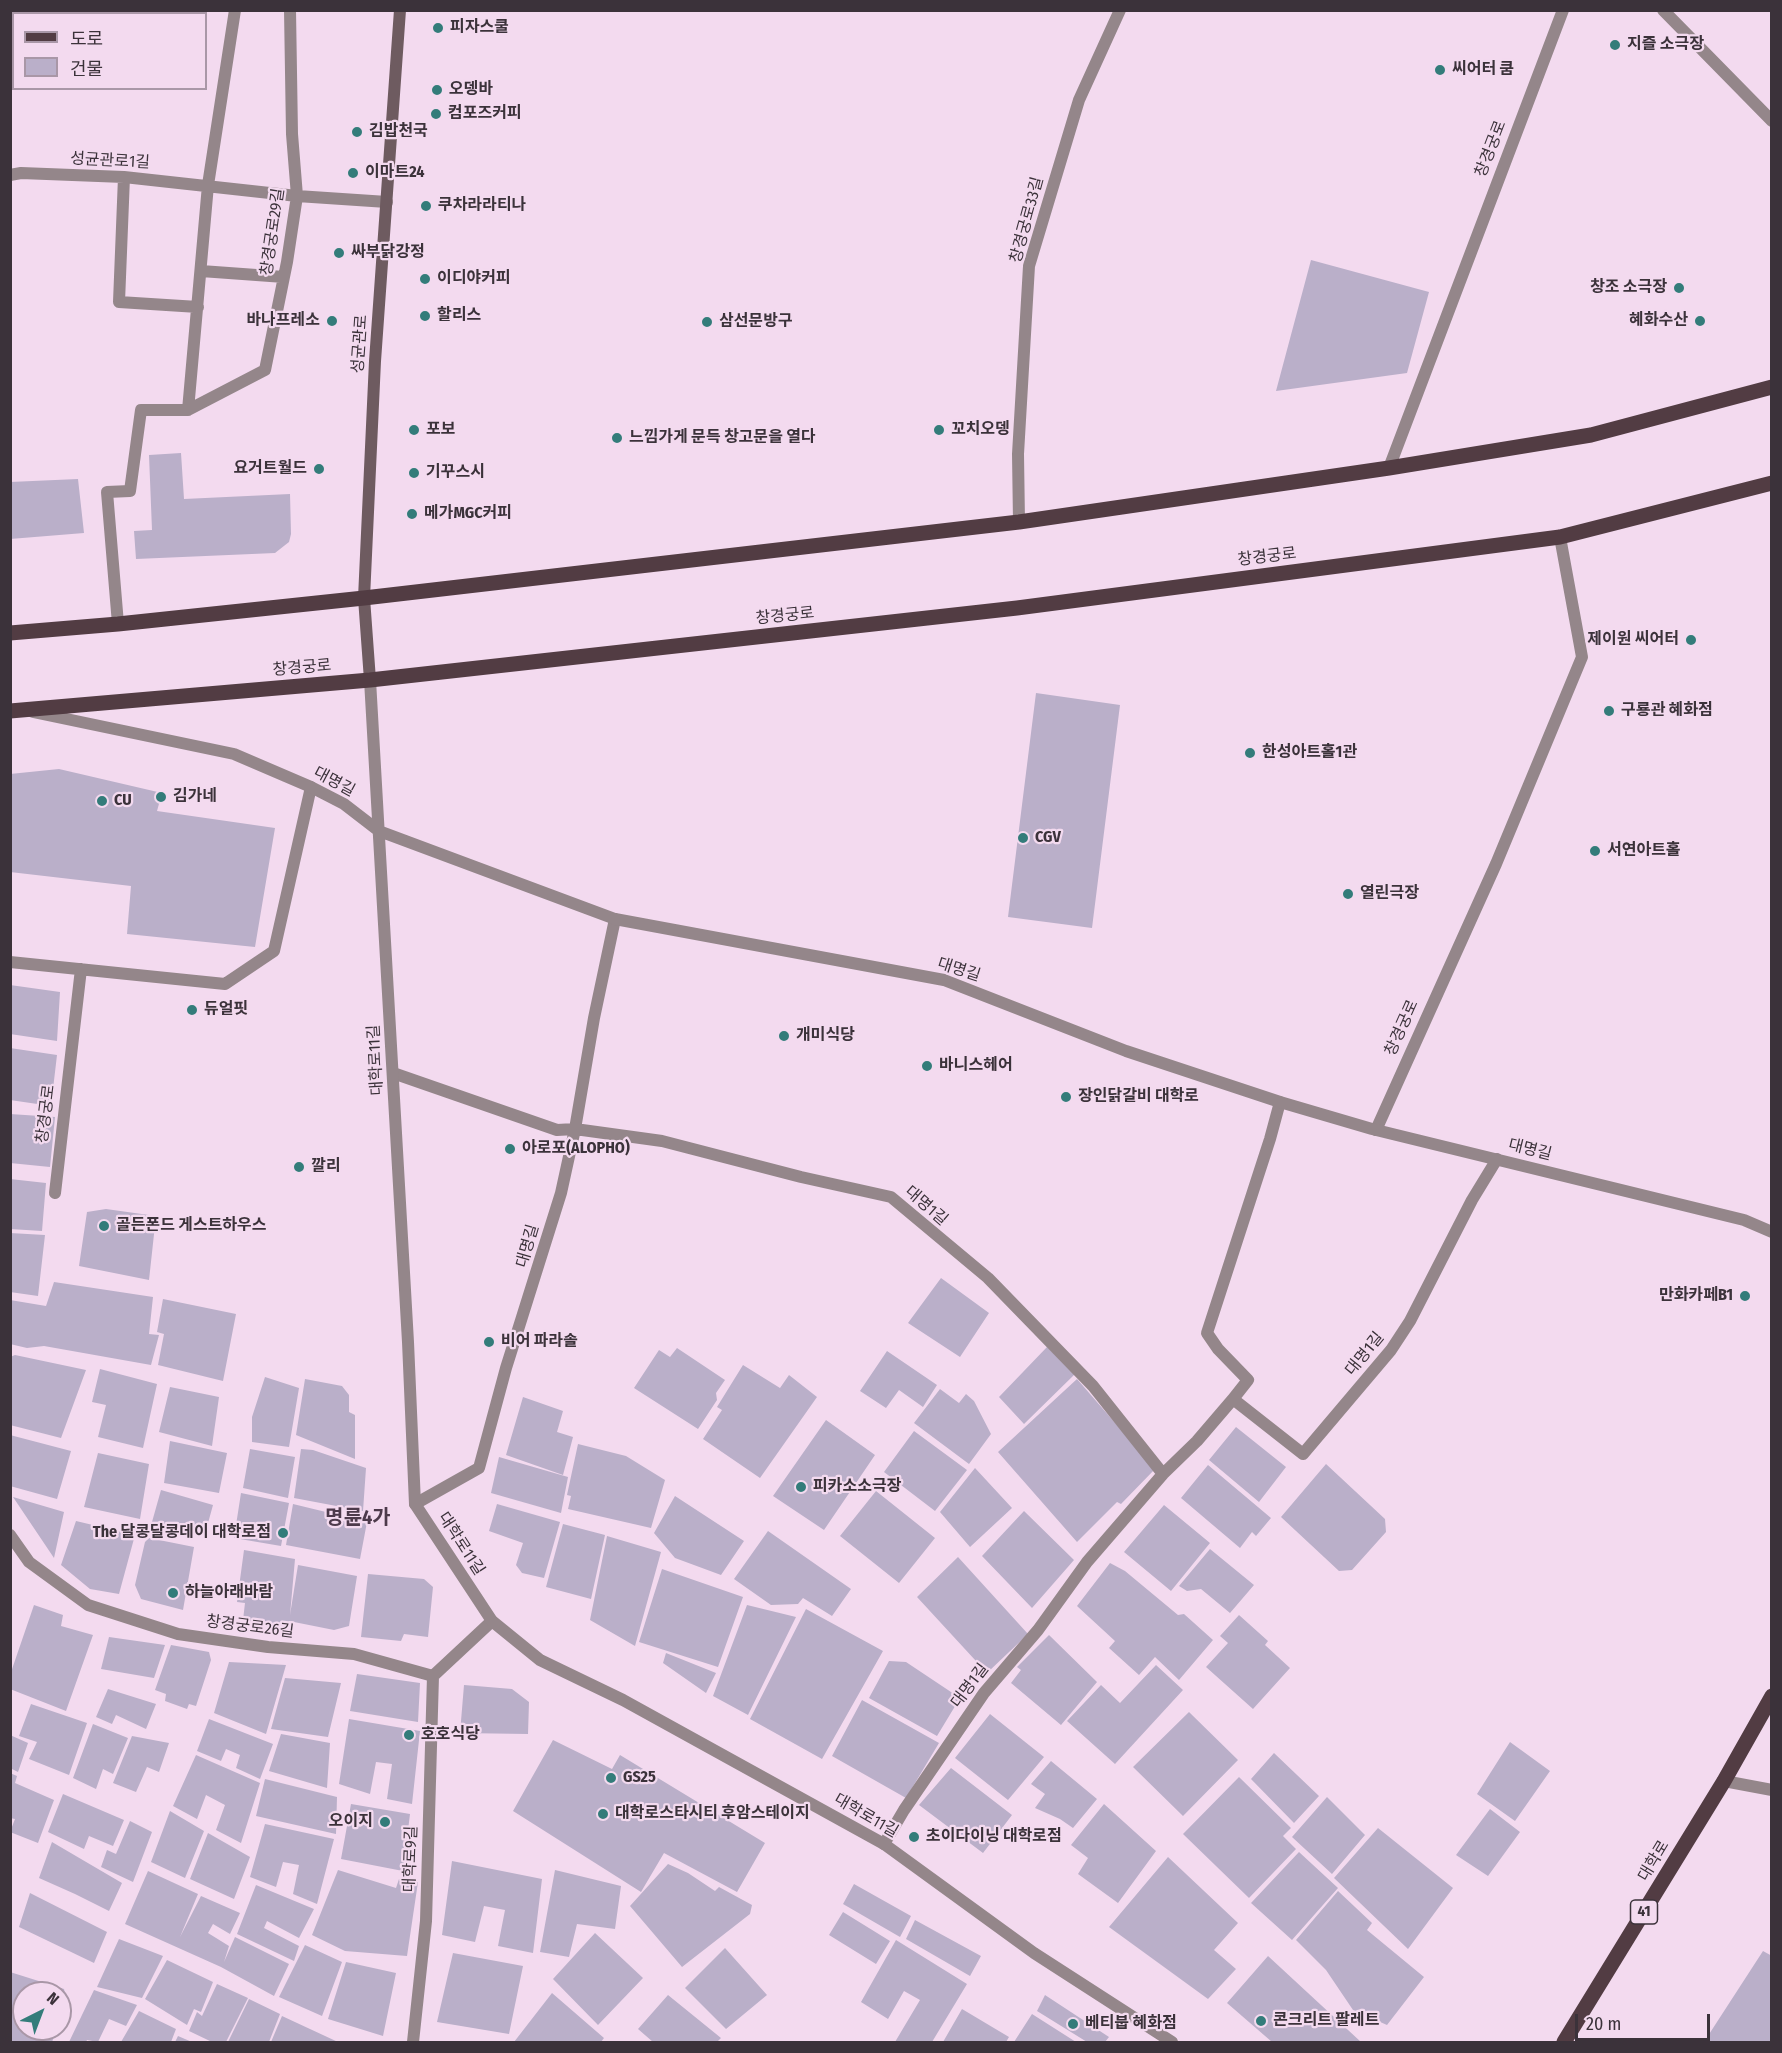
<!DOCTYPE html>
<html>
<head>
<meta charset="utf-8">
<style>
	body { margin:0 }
	#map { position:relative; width:1782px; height:2053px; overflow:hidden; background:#f3daef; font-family:"Fira Sans Condensed","Noto Sans KR",sans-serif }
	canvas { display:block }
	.frame { position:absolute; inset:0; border:12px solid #3b323a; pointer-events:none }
	.legend { position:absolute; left:12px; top:12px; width:195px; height:78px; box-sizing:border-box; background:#f3daef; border:2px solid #a997a7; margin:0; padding:8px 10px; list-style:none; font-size:18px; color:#3b323a }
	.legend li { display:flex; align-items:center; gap:12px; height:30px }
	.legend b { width:30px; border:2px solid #a997a7 }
	.north { position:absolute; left:12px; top:1981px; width:60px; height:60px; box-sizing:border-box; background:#f3daef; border:2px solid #a997a7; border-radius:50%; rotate:42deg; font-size:16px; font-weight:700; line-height:24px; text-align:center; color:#3b323a }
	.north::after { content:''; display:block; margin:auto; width:21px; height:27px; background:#337c7a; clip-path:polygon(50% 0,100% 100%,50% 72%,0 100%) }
	.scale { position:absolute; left:1575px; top:2014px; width:135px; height:27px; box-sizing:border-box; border:3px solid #3b323a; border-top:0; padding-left:8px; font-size:18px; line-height:21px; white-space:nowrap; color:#3b323a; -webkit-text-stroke:4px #f3daef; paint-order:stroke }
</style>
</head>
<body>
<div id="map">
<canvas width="1782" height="2053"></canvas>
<div class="frame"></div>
<ul class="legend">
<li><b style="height:8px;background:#523c43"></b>도로</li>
<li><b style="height:16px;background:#baafc9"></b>건물</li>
</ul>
<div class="north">N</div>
<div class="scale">20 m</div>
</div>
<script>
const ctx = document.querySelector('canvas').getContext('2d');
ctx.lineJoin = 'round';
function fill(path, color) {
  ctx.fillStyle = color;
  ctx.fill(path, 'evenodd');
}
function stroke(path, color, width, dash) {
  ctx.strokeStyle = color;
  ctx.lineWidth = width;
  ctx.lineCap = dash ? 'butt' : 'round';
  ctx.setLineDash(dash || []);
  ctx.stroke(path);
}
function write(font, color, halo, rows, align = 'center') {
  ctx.font = font + ' "Fira Sans Condensed","Noto Sans KR",sans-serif';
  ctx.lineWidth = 4.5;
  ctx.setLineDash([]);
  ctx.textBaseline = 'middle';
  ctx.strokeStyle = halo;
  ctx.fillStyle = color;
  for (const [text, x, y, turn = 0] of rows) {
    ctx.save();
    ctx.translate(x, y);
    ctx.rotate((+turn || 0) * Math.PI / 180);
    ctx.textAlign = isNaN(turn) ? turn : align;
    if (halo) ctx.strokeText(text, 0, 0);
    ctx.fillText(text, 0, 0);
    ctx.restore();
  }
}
fill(new Path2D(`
	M1311,260L1429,292L1407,373L1276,391Z
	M181,453L184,499L290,494L291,534L289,542L275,553L136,559L134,531L152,530L149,455Z
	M78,479L84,533L10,539V482Z
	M1036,693L1120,705L1092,928L1008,917Z
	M59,769L162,793L157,811L275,828L255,947L127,934L131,886L10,872V774Z
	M10,985L60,992L57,1041L10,1034Z
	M10,1048L57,1055L51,1106L10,1100Z
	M10,1114L55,1117L50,1167L10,1163Z
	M10,1179L46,1183L42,1231L10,1229Z
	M106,1209L156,1216L149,1280L79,1266L87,1212Z
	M10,1233L45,1235L38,1296L10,1292Z
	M941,1278L989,1313L960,1357L908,1323Z
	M54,1282L153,1297L149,1334L159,1335L151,1365L44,1346L27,1348L10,1344V1300L46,1306Z
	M163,1299L236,1314L223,1381L158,1365L164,1334L157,1332Z
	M1047,1347L1075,1374L1024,1424L999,1397Z
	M677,1348L725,1380L716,1393L717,1400L698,1429L634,1388L659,1350L670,1357Z
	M887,1351L937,1385L923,1407L899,1390L886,1408L860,1391Z
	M15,1355L86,1370L61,1438L10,1425V1357Z
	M743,1365L780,1388L789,1375L817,1397L760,1478L703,1439L722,1410L717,1407Z
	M100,1369L157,1384L143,1448L98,1437L106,1405L92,1402Z
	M265,1377L299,1388L289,1447L252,1442V1417Z
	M305,1379L342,1386L349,1395V1412L355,1415V1459L296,1435Z
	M1077,1379L1155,1469L1121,1504L1117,1502L1077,1542L998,1452Z
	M170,1387L219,1397L212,1446L159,1432Z
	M940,1389L959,1403L966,1394L974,1401L991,1434L969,1464L914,1423Z
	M523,1397L563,1411L557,1432L573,1437L563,1475L506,1455Z
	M826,1420L875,1455L824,1530L773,1496Z
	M1236,1427L1286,1467L1259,1502L1209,1460Z
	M914,1431L967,1470L935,1511L884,1472Z
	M10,1435L71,1451L57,1499L10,1486Z
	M170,1441L227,1453L219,1493L164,1483Z
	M578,1444L626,1456L665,1480L651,1528L568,1509L571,1496L567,1495Z
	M250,1449L295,1457L288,1498L243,1488Z
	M301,1449L313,1450L366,1468L363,1511L294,1498Z
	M98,1453L149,1464L140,1519L84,1507Z
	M499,1457L568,1477L561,1513L491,1493Z
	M1326,1464L1385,1519L1386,1532L1352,1570L1339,1571L1281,1517Z
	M1208,1465L1271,1518L1256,1536L1252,1532L1240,1548L1181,1498Z
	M975,1468L1012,1508L970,1547L940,1512Z
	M161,1490L213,1505L205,1534L152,1522Z
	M876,1491L935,1538L899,1583L840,1536Z
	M241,1493L289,1503L281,1546L234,1538Z
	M675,1496L744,1541L721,1575L675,1558L654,1533Z
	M13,1497L64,1512L54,1558Z
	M293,1504L367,1522L360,1559L286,1545Z
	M497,1504L560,1522L544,1578L522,1573L516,1565L523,1543L489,1531Z
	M1164,1505L1210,1543L1171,1591L1124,1552Z
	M1024,1511L1074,1560L1032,1608L982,1556Z
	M76,1521L135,1535L119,1594L90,1589L61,1565Z
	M563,1524L605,1535L591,1599L546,1587Z
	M768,1531L851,1589L832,1616L803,1598L798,1604L771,1605L734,1579Z
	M607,1536L661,1552L635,1646L590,1620Z
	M149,1538L194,1547L183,1610L141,1599L135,1585L145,1542Z
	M1210,1549L1254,1585L1230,1613L1201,1589L1187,1591L1179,1586Z
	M244,1550L295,1559L290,1615L298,1565L357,1576L349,1626L334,1630L289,1621V1627L243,1620L245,1603L237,1602Z
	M958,1557L1028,1634L987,1673L917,1597Z
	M1110,1563L1125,1571L1178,1615L1184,1614L1213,1640L1179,1680L1155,1657L1139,1675L1109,1648L1115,1641L1077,1606Z
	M662,1569L743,1597L718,1667L639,1642Z
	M368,1574L424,1579L433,1587L428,1637L404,1634L401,1641L361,1637Z
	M34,1605L63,1615L61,1626L93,1635L66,1711L10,1689V1675Z
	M747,1605L796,1617L748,1715L713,1696Z
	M806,1609L883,1651L822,1759L750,1719Z
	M1239,1615L1268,1641L1265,1645L1290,1668L1253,1709L1206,1667L1228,1643L1220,1636Z
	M1049,1635L1097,1682L1061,1725L1011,1683L1021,1670L1017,1667Z
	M109,1637L165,1645L154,1678L101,1669Z
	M171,1645L209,1652L211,1660L196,1706L189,1704L187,1709L165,1701L166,1694L155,1690Z
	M666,1653L716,1673L706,1693L663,1663Z
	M889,1661L906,1662L960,1698L937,1736L869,1698Z
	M229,1662L286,1665L266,1734L214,1713Z
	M1156,1665L1183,1690L1115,1764L1067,1721L1101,1685L1120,1703Z
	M357,1674L420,1683L418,1722L350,1711Z
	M285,1678L341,1683L328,1737L271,1729Z
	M464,1685L512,1689L529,1702L528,1734L460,1733Z
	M108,1689L156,1704L146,1729L116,1715L112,1724L96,1717Z
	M862,1700L939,1743L906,1798L832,1756Z
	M31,1704L87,1723L69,1775L29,1759L37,1742L19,1736Z
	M1189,1712L1238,1760L1183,1816L1133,1767Z
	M990,1714L1044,1757L1008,1800L955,1758Z
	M209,1719L273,1744L260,1779L236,1768L240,1755L226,1749L221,1761L197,1751Z
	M349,1719L420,1731L412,1804L387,1799L392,1764L376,1762L370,1794L339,1784Z
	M93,1724L128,1738L113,1774L103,1769L96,1789L73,1778Z
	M281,1734L330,1743L327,1788L269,1771Z
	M10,1735L28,1743L18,1772L10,1768Z
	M132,1736L169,1743L159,1772L147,1767L136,1792L113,1783Z
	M553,1740L612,1769L620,1755L765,1843L737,1892L664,1853L641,1892L513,1811Z
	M1510,1742L1550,1771L1515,1821L1477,1794Z
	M1274,1753L1319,1796L1294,1823L1251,1779Z
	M196,1755L260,1783L241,1843L216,1830L225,1805L206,1795L197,1819L173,1806Z
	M1051,1761L1097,1799L1073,1828L1060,1819L1035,1808L1045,1794L1031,1784Z
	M951,1768L1012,1815L983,1853L919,1805Z
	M10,1773L17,1776L15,1783L54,1800L38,1843L10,1832L15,1819L10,1818Z
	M1239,1777L1291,1828L1283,1836L1296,1849L1249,1898L1183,1834Z
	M265,1779L337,1797L336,1834L256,1816Z
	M63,1794L124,1820L113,1846L89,1836L84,1849L48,1832Z
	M1327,1797L1365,1835L1332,1874L1292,1837Z
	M351,1804L410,1814L403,1871L341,1859Z
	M1104,1804L1156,1851L1118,1903L1078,1874L1088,1858L1071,1845Z
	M1490,1809L1520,1832L1488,1876L1456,1855Z
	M170,1811L204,1831L185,1878L151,1862Z
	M130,1821L152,1832L133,1882L101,1867L107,1850L116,1854Z
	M265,1824L334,1839L317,1904L293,1894L299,1865L283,1862L276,1887L250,1877Z
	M1378,1828L1453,1888L1408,1949L1334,1878Z
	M208,1833L250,1857L234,1899L190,1879Z
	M52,1842L122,1883L109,1911L75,1894L39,1878Z
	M1299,1852L1338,1888L1292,1940L1251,1903Z
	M1168,1857L1238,1923L1214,1950L1236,1969L1208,1999L1109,1927Z
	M452,1861L542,1879L533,1953L498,1946L505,1910L484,1906L475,1942L442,1935Z
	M668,1864L688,1873L715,1891L719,1887L752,1905L750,1914L682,1967L630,1906Z
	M338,1870L396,1888L399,1879L418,1882L407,1956L345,1951L312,1935Z
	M555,1870L621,1886L615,1929L577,1924L569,1957L540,1952Z
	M148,1871L198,1894L180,1937L201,1896L240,1913L230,1934L213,1924L208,1933L229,1946L224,1962L235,1937L289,1964L274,1996L221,1967L125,1924Z
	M854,1884L911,1916L900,1937L843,1904Z
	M256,1885L314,1909L299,1938L267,1921L264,1928L299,1946L294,1961L237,1934Z
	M1338,1891L1372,1923L1367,1930L1424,1977L1387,2025L1353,2010L1326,1970L1296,1940Z
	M30,1893L107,1932L94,1963L19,1927Z
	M843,1912L890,1941L876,1964L829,1935Z
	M915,1920L981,1956L970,1976L906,1939Z
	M595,1933L643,1978L598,2025L553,1979Z
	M119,1939L163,1956L142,1998L97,1987Z
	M896,1940L967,1984L932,2042H895L920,2000L904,1991L888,2019L861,2002Z
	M305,1945L342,1962L322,2016L279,1997Z
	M725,1948L767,1995L726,2029L685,1988Z
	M1763,1951L1772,1956V2042H1704Z
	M453,1953L523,1966L509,2034L437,2022Z
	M1268,1956L1361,2042H1272L1227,2003Z
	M167,1960L213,1982L201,2012L194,2009L187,2025L145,1999Z
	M346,1962L396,1973L383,2036L328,2019Z
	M10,1972L64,1989L67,2002L60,2020V1993H24V2029H57L52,2042H10Z
	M217,1984L248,1998L226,2042H212L189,2031L197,2012L202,2016Z
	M94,1990L137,2005L126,2026L109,2019L98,2042L87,2040L86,2042H69Z
	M552,1993L604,2038L601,2042H514Z
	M668,1995L721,2038L717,2042H653L638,2029Z
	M1045,1995L1109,2037L1105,2042H1087L1037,2011Z
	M249,1999L280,2014L269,2042H228Z
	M962,2009L1009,2037L1006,2042H943Z
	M139,2011L176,2029L171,2042H121Z
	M1032,2014L1076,2042H1014Z
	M282,2016L338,2042H271Z
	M178,2036L192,2042H175Z`), '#baafc9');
stroke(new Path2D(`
	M10,175L21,173L124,177L297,196L387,202
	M124,177L119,302L198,307
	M201,271L284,277
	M188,410L265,370L287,262L297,196L292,134L290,10
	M118,624L107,492L130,491L141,410H188L208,185L235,10
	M10,962L225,984L274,951L311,787
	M393,1073L557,1130L575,1129L662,1141L801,1177L891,1197L988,1278L1093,1386L1163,1474
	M1376,1130L1496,864L1582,657L1560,537
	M55,1193L81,969
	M1233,1399L1248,1380L1218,1349L1207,1333L1270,1139L1280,1102
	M415,1504L479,1468L506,1368L561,1193L575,1129L594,1018L615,919
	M10,1535L29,1562L88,1605L178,1634L268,1647L354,1654L433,1676L492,1621
	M1724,1781L1772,1790
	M884,1844L904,1810L984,1693L1038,1630L1087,1562L1163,1474L1197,1441L1233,1399L1303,1454L1391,1350L1410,1321L1472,1200L1497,1159
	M413,2042L426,1921L433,1676`), '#94868a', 12);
stroke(new Path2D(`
	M1663,10L1772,121
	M1389,468L1563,10
	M1019,522L1018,454L1029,266L1079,100L1120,10
	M370,680L408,1342L415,1504L492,1621L540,1660L623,1700L884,1844L1034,1953L1172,2042
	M33,712L234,754L311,787L344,804L379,831L615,919L944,980L1126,1051L1280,1102L1372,1129L1744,1220L1772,1232`), '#94868a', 12);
stroke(new Path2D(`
	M370,680L364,598L375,361L400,10`), '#6e5b60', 12);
stroke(new Path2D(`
	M10,633L118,624L364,598L1019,522L1389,468L1591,435L1772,387
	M10,711L370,680L1017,608L1560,537L1772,483
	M1564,2042L1724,1781L1772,1696`), '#523c43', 15);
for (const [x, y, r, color] of [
	[438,28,6,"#337c7a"],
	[1615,45,6,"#337c7a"],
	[1440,70,6,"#337c7a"],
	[437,90,6,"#337c7a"],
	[436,114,6,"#337c7a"],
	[357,132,6,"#337c7a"],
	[353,173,6,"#337c7a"],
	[426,206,6,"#337c7a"],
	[339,253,6,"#337c7a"],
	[425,279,6,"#337c7a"],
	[1679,288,6,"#337c7a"],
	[425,316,6,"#337c7a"],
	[332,321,6,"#337c7a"],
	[1700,321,6,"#337c7a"],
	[707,322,6,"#337c7a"],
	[414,430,6,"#337c7a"],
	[939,430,6,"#337c7a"],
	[617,438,6,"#337c7a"],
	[319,469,6,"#337c7a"],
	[414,473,6,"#337c7a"],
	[412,514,6,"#337c7a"],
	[1691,640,6,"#337c7a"],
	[1609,711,6,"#337c7a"],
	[1250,753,6,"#337c7a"],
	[161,797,6,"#337c7a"],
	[102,801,6,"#337c7a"],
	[1023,838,6,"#337c7a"],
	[1595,851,6,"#337c7a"],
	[1348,894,6,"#337c7a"],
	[192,1010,6,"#337c7a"],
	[784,1036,6,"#337c7a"],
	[927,1066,6,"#337c7a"],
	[1066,1097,6,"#337c7a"],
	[510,1149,6,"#337c7a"],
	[299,1167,6,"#337c7a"],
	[104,1226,6,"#337c7a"],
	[1745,1296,6,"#337c7a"],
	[489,1342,6,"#337c7a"],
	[801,1487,6,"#337c7a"],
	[283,1533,6,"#337c7a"],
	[173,1593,6,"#337c7a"],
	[409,1735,6,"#337c7a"],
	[611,1778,6,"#337c7a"],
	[603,1814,6,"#337c7a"],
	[385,1822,6,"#337c7a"],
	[914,1837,6,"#337c7a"],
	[1261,2021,6,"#337c7a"],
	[1073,2024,6,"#337c7a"]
]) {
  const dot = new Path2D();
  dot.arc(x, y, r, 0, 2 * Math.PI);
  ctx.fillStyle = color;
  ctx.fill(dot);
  stroke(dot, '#f3daef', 2);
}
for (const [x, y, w] of [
	[1644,1912,27]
]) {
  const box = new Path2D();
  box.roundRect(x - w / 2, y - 12, w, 24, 4.5);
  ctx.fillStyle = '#f3daef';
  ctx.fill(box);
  stroke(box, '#3b323a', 1.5);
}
write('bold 15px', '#3b323a', null, [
	["41",1644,1912]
]);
write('bold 16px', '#3b323a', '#f3daef', [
	["피자스쿨",450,28],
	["지즐 소극장",1627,45],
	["씨어터 쿰",1452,70],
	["오뎅바",449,90],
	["컴포즈커피",448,114],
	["김밥천국",369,132],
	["이마트24",365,173],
	["쿠차라라티나",438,206],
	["싸부닭강정",351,253],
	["이디야커피",437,279],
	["창조 소극장",1667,288,"right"],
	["할리스",437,316],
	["바나프레소",320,321,"right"],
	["혜화수산",1688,321,"right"],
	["삼선문방구",719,322],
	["포보",426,430],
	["꼬치오뎅",951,430],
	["느낌가게 문득 창고문을 열다",629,438],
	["요거트월드",307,469,"right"],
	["기꾸스시",426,473],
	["메가MGC커피",424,514],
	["제이원 씨어터",1679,640,"right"],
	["구룡관 혜화점",1621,711],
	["한성아트홀1관",1262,753],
	["김가네",173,797],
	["CU",114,801],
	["CGV",1035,838],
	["서연아트홀",1607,851],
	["열린극장",1360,894],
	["듀얼핏",204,1010],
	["개미식당",796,1036],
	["바니스헤어",939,1066],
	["장인닭갈비 대학로",1078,1097],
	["아로포(ALOPHO)",522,1149],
	["깔리",311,1167],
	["골든폰드 게스트하우스",116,1226],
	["만화카페B1",1733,1296,"right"],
	["비어 파라솔",501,1342],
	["피카소소극장",813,1487],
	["The 달콩달콩데이 대학로점",271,1533,"right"],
	["하늘아래바람",185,1593],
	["호호식당",421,1735],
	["GS25",623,1778],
	["대학로스타시티 후암스테이지",615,1814],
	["오이지",373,1822,"right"],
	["초이다이닝 대학로점",926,1837],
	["콘크리트 팔레트",1273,2021],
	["베티붑 혜화점",1085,2024]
], 'left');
write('16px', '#3b323a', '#f3daef', [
	["창경궁로",1491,149,-69],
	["성균관로1길",110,161,3],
	["창경궁로33길",1027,220,-75],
	["창경궁로29길",273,232,-82],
	["성균관로",360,344,-86],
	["창경궁로",1267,557,-7],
	["창경궁로",785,616,-6],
	["창경궁로",302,668,-5],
	["대명길",334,782,28],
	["대명길",959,970,18],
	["창경궁로",1402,1028,-66],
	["대학로11길",376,1060,-93],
	["창경궁로",46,1114,-83],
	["대명길",1530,1150,14],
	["대명1길",926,1206,41],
	["대명길",528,1246,-74],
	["대명1길",1365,1354,-51],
	["대학로11길",461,1544,57],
	["창경궁로26길",250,1627,7],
	["대명1길",970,1686,-53],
	["대학로11길",866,1816,30],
	["대학로9길",411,1859,-88],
	["대학로",1654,1861,-59]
]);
write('bold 20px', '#4d3a4b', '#f3daef', [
	["명륜4가",358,1518]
]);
</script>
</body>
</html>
